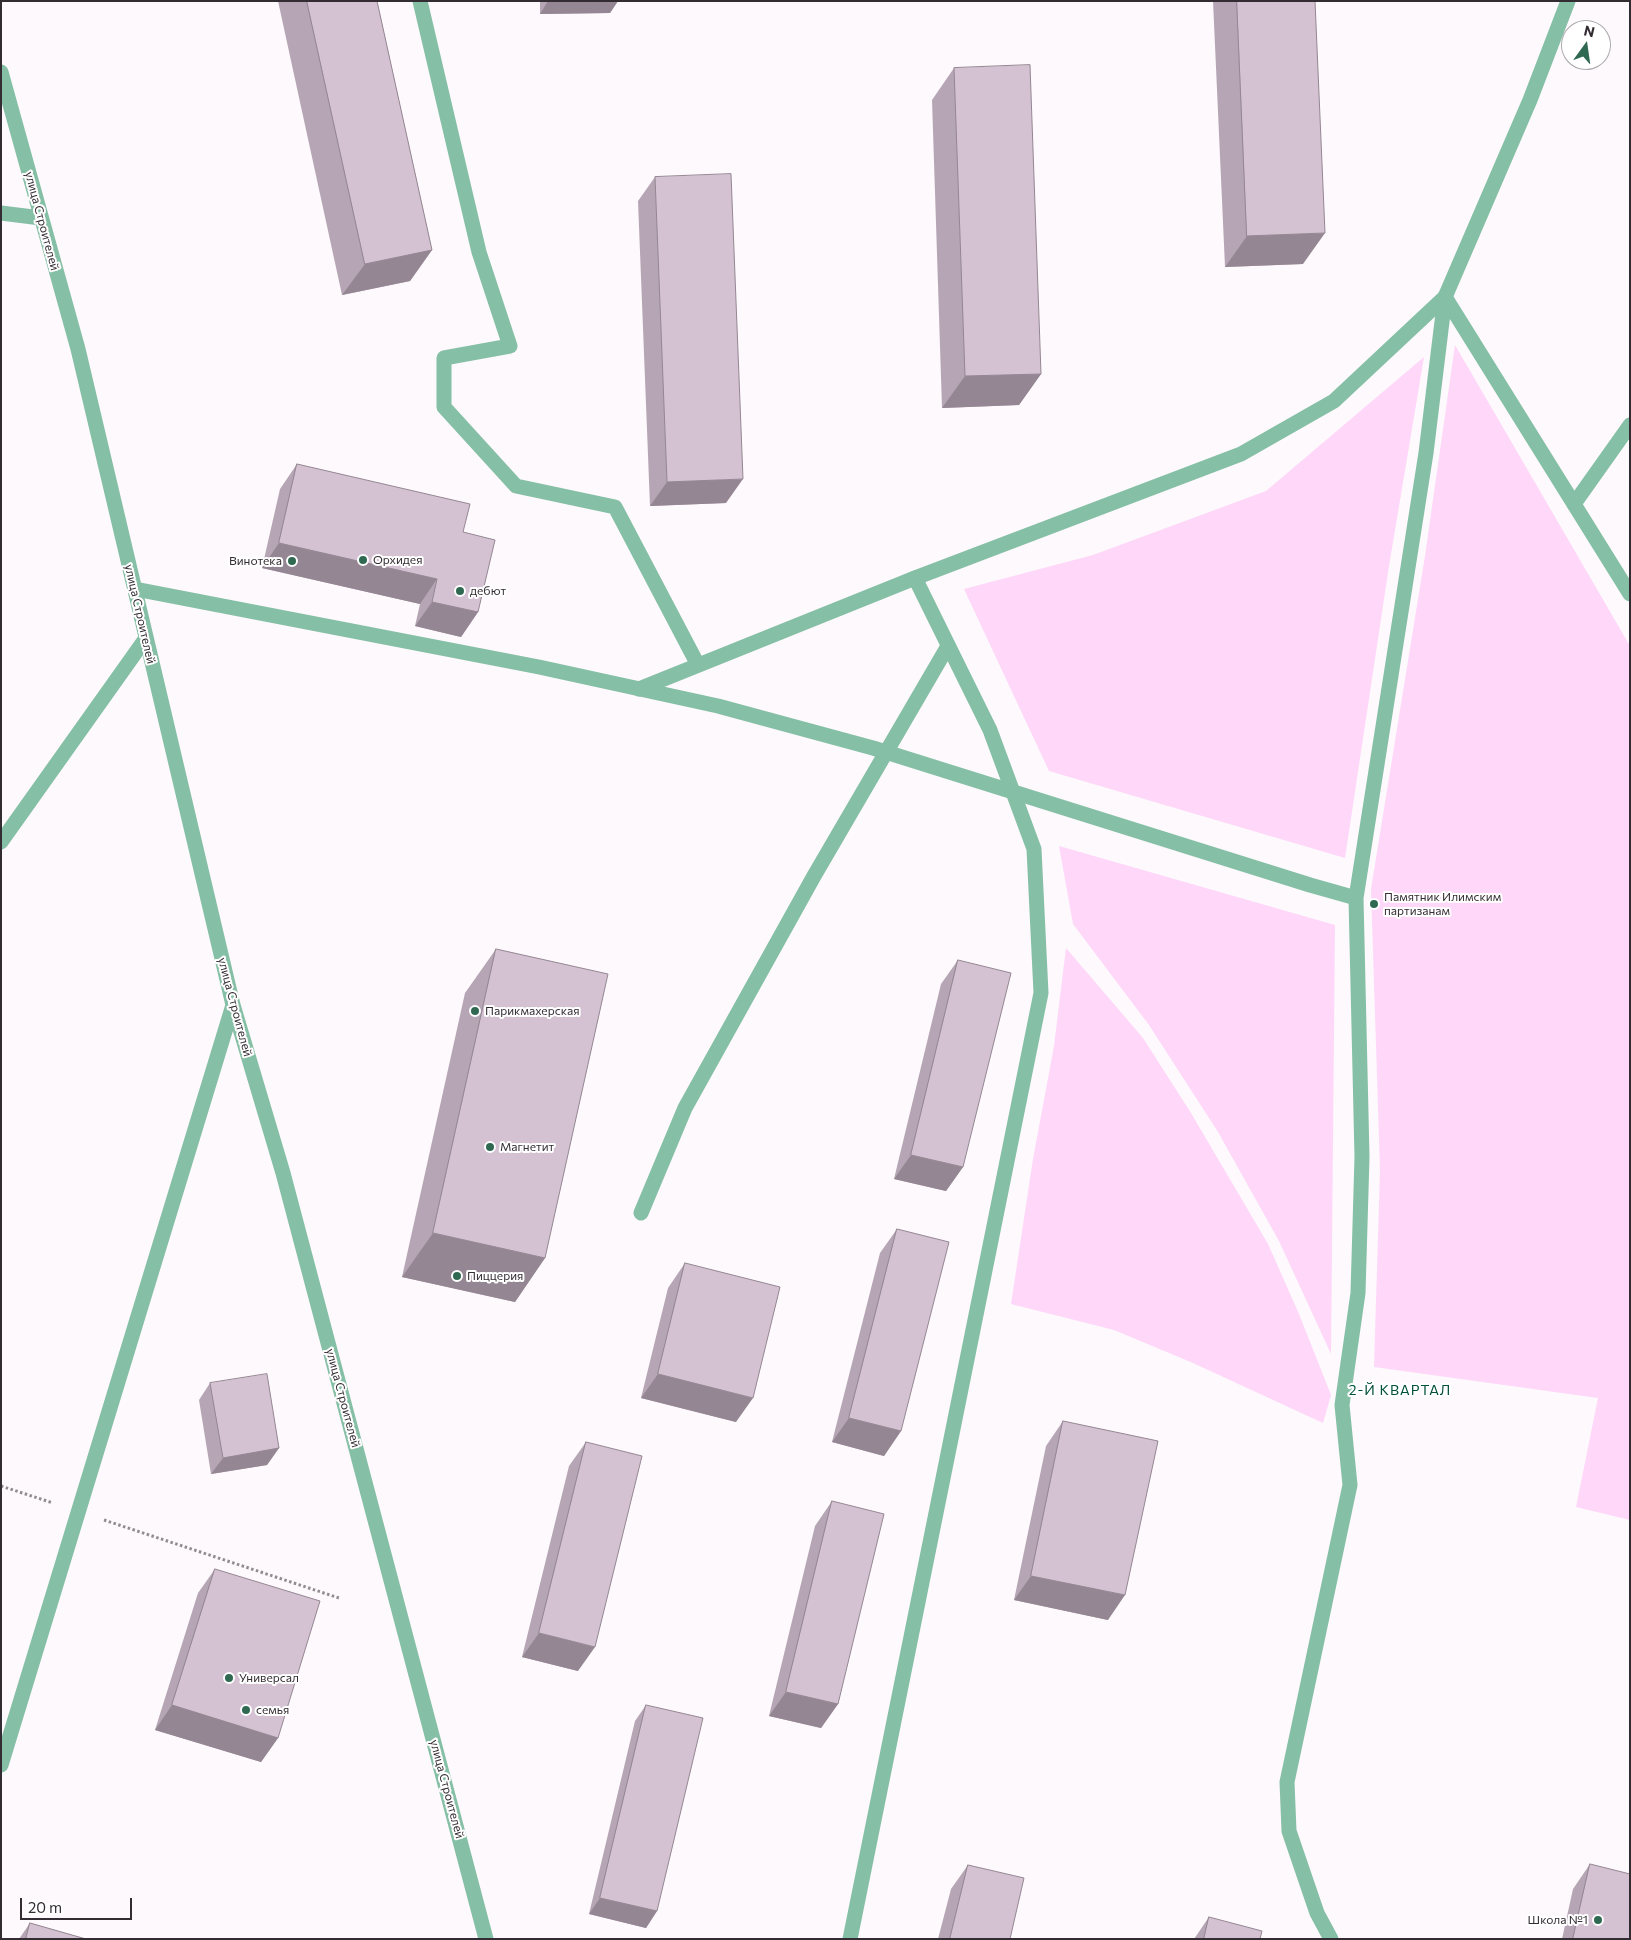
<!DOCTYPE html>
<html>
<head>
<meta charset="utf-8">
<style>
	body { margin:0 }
	#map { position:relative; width:1631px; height:1940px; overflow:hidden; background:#fdf9fc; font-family:Commissioner,sans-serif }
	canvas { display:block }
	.frame { position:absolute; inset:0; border:2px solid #332c32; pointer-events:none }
	.north { position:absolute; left:1561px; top:20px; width:50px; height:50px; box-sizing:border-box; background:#fff; border:1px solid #adabad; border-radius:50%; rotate:14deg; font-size:14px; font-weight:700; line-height:20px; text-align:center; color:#332c32 }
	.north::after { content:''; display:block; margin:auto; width:18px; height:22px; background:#306952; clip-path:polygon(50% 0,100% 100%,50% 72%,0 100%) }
	.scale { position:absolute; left:20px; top:1898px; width:112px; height:22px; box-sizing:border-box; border:2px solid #332c32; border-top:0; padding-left:6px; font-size:15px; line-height:18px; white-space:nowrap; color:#332c32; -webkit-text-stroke:4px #fff; paint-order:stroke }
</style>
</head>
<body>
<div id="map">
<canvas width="1631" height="1940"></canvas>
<div class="frame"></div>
<div class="north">N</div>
<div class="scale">20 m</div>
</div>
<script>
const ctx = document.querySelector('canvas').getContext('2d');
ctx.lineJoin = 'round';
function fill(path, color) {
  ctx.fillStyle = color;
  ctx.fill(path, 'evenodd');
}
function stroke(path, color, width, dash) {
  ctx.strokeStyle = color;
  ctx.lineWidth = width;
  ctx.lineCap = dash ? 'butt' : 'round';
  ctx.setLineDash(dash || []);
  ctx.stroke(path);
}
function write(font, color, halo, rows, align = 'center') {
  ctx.font = font + ' Commissioner,sans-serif';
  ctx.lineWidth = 4;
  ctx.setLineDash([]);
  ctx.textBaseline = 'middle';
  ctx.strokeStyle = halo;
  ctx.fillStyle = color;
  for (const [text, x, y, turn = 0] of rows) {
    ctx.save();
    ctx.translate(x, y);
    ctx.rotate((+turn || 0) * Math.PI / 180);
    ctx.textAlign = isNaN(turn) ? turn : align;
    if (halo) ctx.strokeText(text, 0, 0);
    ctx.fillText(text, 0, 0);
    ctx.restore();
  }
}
fill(new Path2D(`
	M1455,345L1630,646V1520L1576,1507L1598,1398L1374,1367L1380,1170L1371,889L1425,556Z
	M1424,357L1389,566L1345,858L1049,771L964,589L1093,555L1266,491Z
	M1059,846L1335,925L1331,1354L1279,1241L1218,1132L1149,1025L1073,924Z
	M1066,948L1143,1038L1191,1113L1268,1244L1299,1314L1331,1395L1323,1423L1193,1363L1114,1330L1011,1304L1033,1159L1054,1046Z`), '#fed7f9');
stroke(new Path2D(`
	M1,1486L53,1503
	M104,1520L339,1598`), '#918c90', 3, [2.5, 2.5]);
stroke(new Path2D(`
	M420,1L479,252L510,346L444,358V407L516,486L615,507L698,665
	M1,213L41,218
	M1574,504L1630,425
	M639,689L915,578L1241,454L1334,401L1445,297L1530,100L1568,1
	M1,842L146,638
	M641,1213L685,1108L814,876L948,646`), '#85bfa5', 15);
stroke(new Path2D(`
	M135,589L539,667L718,706L873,748L1310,885L1356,898L1426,453L1445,297
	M1331,1939L1317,1913L1289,1831L1287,1782L1350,1485L1342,1405L1358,1293L1362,1157L1356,898`), '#85bfa5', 15);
stroke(new Path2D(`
	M1445,297L1630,594
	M850,1939L1041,993L1034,849L990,730L915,578`), '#85bfa5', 15);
stroke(new Path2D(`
	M1,72L78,349L233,1005L283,1173L486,1939
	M1,1765L233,1005`), '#85bfa5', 15);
fill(new Path2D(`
	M278,1H377L432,250L410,281L342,295Z
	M540,1H618L610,13L540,14Z
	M1213,1H1315L1303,264L1225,267Z
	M954,68L1041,374L1019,405L942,408L932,100Z
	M655,177L726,503L650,506L638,201Z
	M297,464L463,532L478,612L461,637L415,626L420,604L262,568L280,489Z
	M496,949L545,1258L515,1302L402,1277L465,993Z
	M958,960L963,1167L946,1191L894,1179L941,984Z
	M897,1229L901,1431L884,1456L832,1442L880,1253Z
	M685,1263L736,1422L641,1398L668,1288Z
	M210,1383L279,1448L267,1465L211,1474L199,1400Z
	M1063,1421L1108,1620L1014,1600L1046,1446Z
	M586,1442L578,1671L522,1657L569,1466Z
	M832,1501L838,1704L821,1728L769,1716L815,1526Z
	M215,1569L278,1738L261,1762L155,1730L198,1593Z
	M646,1705L657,1911L646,1928L589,1914L635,1721Z
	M1590,1864L1630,1939H1562L1573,1889Z
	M968,1865L1010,1939H938L951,1889Z
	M1209,1917L1260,1939H1194Z
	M30,1923L86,1939H19Z`), '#b6a6b5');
fill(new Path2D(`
	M548,1H618L610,13L540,14Z
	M1325,233L1303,264L1225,267L1247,236Z
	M432,250L410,281L342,295L365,264Z
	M1041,374L1019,405L942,408L965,376Z
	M743,479L726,503L650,506L667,482Z
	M279,543L437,579L420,604L262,568Z
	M432,602L478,612L461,637L415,626Z
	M911,1155L963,1167L946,1191L894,1179Z
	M433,1233L545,1258L515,1302L402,1277Z
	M658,1374L753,1398L736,1422L641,1398Z
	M849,1418L901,1431L884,1456L832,1442Z
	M279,1448L267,1465L211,1474L223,1458Z
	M1031,1576L1125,1595L1108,1620L1014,1600Z
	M539,1633L595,1647L578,1671L522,1657Z
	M786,1692L838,1704L821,1728L769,1716Z
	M172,1705L278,1738L261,1762L155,1730Z
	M600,1898L657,1911L646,1928L589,1914Z`), '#948793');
const building = new Path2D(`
	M307,1H377L432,250L365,264Z
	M1237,1H1315L1325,233L1247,236Z
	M1030,65L1041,374L965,376L954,68Z
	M731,174L743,479L667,482L655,177Z
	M297,464L470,504L463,532L495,540L478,612L432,602L437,579L279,543Z
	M496,949L608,974L545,1258L433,1233Z
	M958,960L1011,973L963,1167L911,1155Z
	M897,1229L949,1242L901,1431L849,1418Z
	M685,1263L780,1287L753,1398L658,1374Z
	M267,1374L279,1448L223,1458L210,1383Z
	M1063,1421L1158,1441L1125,1595L1031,1576Z
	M586,1442L642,1456L595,1647L539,1633Z
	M832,1501L884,1514L838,1704L786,1692Z
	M215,1569L320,1601L278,1738L172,1705Z
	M646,1705L703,1718L657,1911L600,1898Z
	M1590,1864L1630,1874V1939H1573Z
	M968,1865L1024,1878L1010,1939H950Z
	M1209,1917L1262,1931L1260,1939H1204Z
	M30,1923L86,1939H26Z`);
fill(building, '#d4c1d2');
stroke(building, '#948793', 1);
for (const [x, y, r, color] of [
	[363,560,5,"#306952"],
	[292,561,5,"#306952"],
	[460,591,5,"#306952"],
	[1374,904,5,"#306952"],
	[475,1011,5,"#306952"],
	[490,1147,5,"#306952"],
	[457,1276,5,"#306952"],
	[229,1678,5,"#306952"],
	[246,1710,5,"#306952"],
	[1598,1920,5,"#306952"]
]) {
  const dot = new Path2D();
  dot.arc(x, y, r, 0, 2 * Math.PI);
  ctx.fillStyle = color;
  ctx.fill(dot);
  stroke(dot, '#fff', 2);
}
write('12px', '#332c32', '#fff', [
	["улица Строителей",42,221,75],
	["улица Строителей",140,614,77],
	["улица Строителей",235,1007,75],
	["улица Строителей",343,1398,75],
	["улица Строителей",447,1789,75]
]);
write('12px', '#332c32', '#fff', [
	["Орхидея",373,560],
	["Винотека",282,561,"right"],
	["дебют",470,591],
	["Памятник Илимским",1384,897],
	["партизанам",1384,911],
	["Парикмахерская",485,1011],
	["Магнетит",500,1147],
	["Пиццерия",467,1276],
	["Универсал",239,1678],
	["семья",256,1710],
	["Школа №1",1588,1920,"right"]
], 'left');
ctx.letterSpacing = '1px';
write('14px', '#025038', '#fff', [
	["2-Й КВАРТАЛ",1400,1390]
]);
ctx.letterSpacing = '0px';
</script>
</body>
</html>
